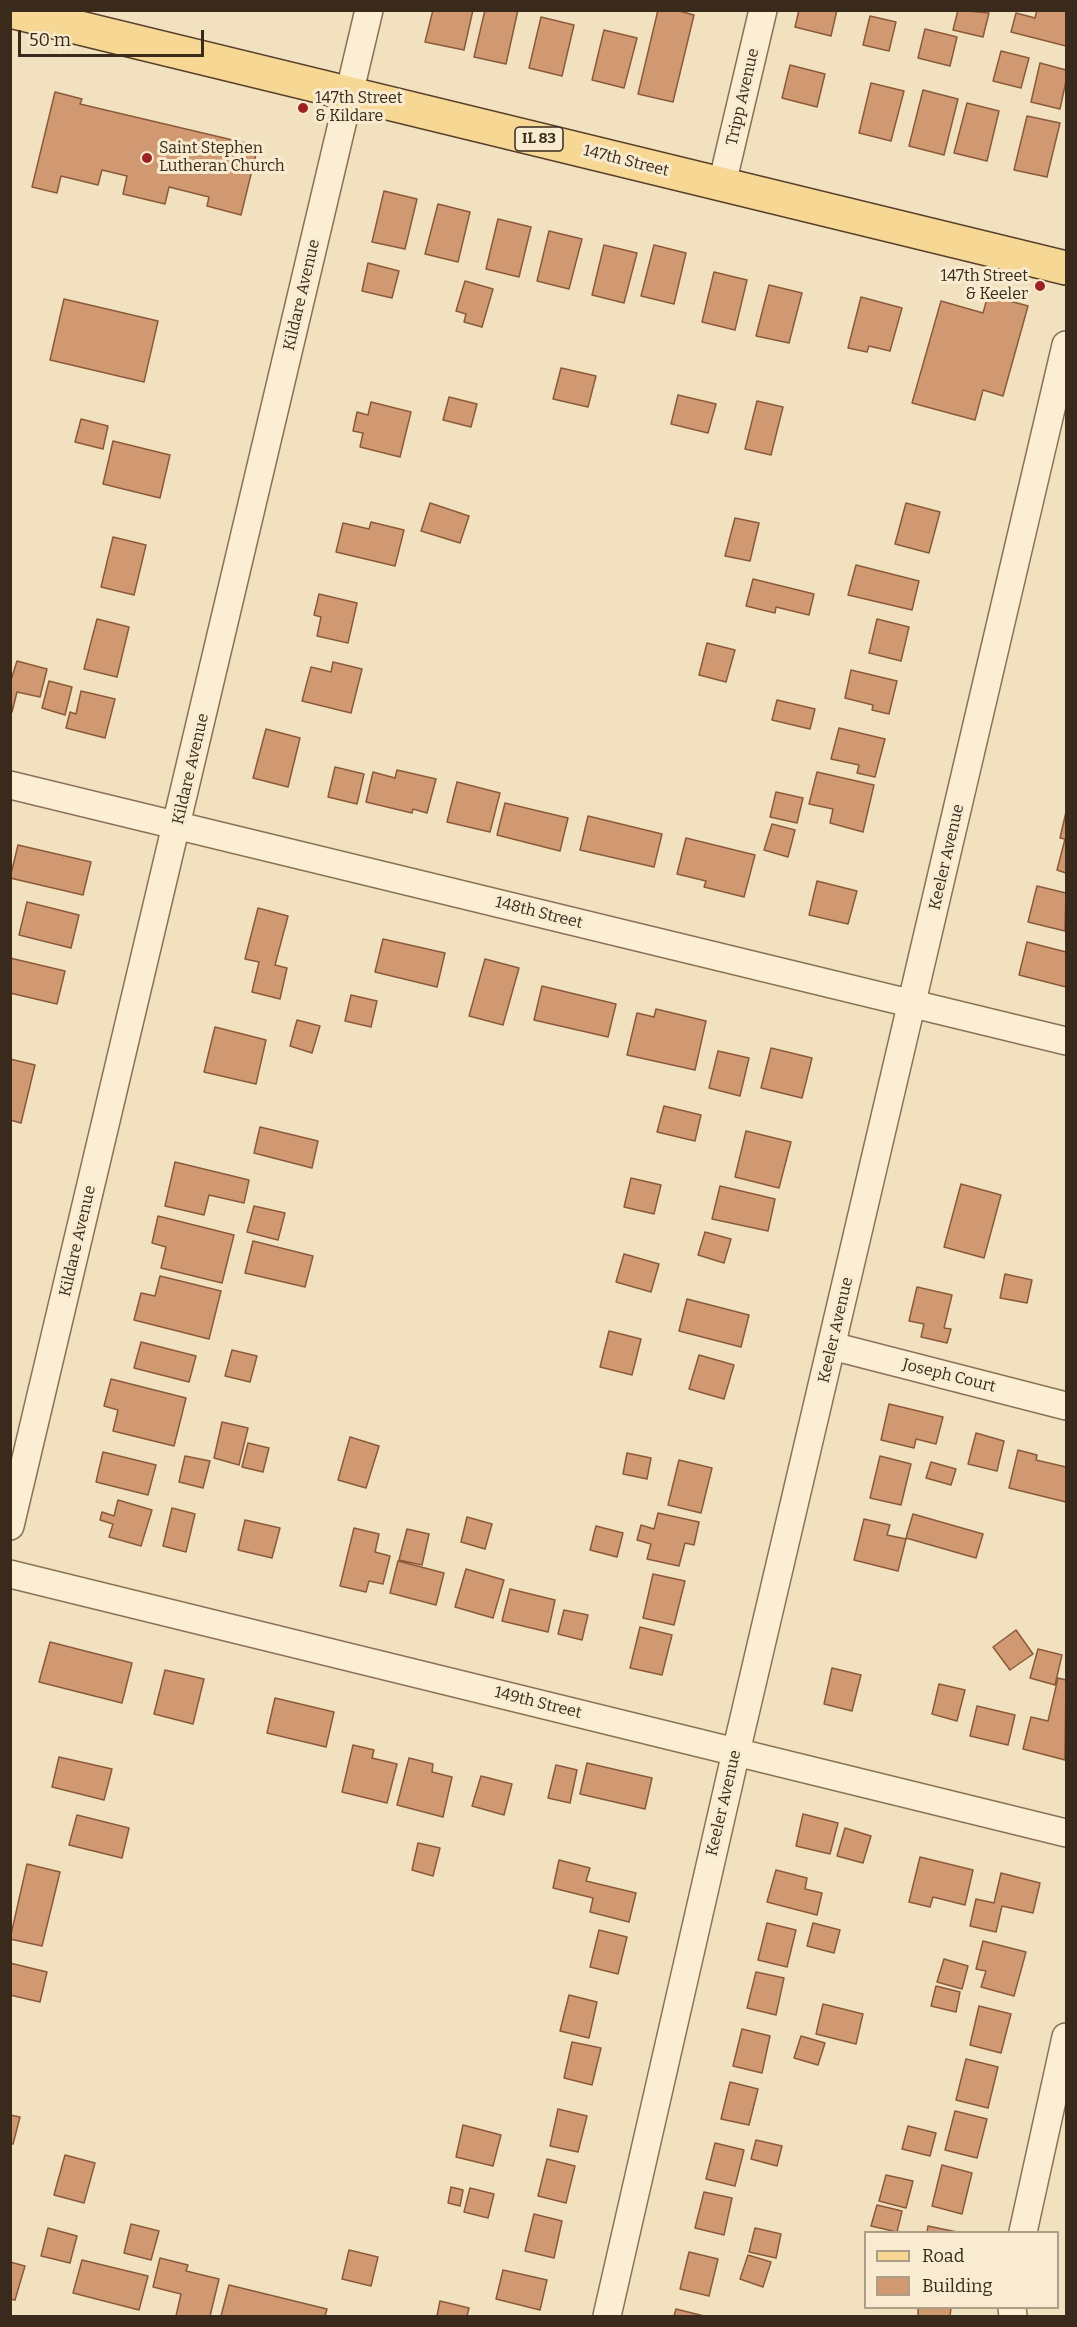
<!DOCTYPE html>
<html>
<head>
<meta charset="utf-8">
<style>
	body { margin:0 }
	#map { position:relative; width:1077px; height:2327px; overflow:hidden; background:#f1e1bf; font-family:Bitter,serif }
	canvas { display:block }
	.frame { position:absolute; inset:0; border:12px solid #392a1c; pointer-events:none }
	.legend { position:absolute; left:864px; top:2231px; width:195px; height:78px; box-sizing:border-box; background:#f8ebcf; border:2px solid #ac9e87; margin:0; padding:8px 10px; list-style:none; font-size:18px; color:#392a1c }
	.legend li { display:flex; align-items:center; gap:12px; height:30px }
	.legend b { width:30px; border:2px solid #ac9e87 }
	.scale { position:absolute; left:18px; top:30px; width:186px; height:27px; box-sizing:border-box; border:3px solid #392a1c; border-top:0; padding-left:8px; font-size:18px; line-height:21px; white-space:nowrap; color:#392a1c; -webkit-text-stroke:4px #f8ebcf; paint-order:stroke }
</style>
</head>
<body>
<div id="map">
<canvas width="1077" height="2327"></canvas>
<div class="frame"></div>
<ul class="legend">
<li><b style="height:8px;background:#f7d794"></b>Road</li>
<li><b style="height:16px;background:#d19972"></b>Building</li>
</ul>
<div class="scale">50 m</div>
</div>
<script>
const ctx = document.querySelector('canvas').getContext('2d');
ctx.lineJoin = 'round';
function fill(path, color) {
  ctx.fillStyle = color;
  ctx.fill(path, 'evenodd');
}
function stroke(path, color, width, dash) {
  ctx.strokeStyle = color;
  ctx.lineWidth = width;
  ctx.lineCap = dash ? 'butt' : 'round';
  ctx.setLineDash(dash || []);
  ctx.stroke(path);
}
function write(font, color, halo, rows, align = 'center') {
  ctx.font = font + ' Bitter,serif';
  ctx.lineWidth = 6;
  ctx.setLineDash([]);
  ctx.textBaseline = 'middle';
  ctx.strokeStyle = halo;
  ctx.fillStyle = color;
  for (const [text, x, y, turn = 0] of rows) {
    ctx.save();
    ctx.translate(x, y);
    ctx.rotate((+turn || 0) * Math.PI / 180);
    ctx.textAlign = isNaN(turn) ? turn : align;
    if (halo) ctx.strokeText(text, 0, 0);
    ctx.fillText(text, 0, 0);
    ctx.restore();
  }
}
const building = new Path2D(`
	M433,10H473L464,50L425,42Z
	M485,10H518L506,64L474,57Z
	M658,10H676L694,15L673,102L638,94Z
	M799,10H837L831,36L795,27Z
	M958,10L989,13L983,37L953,30Z
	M1037,10H1066V46L1011,32L1016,13L1035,18Z
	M870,16L896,22L889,51L863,45Z
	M541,17L574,25L562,76L529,68Z
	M925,29L957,37L950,66L918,58Z
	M604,30L637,38L624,88L592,80Z
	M1001,51L1029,58L1021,88L993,81Z
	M1040,63L1066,70V81L1060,109L1031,102Z
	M790,65L825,74L817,107L782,98Z
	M871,83L904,91L891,141L859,133Z
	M923,90L958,99L944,155L909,146Z
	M55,92L82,99L80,104L258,146L241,215L207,206L209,197L169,187L165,204L123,194L127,176L102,170L98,185L61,176L57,193L32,187Z
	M967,103L999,111L987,161L954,153Z
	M1027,116L1060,123L1047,177L1014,170Z
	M384,191L417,199L405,249L372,242Z
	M438,204L470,212L458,262L425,254Z
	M498,219L531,227L519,277L486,269Z
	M549,231L582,239L569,289L537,281Z
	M604,245L637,253L624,303L592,295Z
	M654,245L686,253L674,304L641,296Z
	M368,263L399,271L392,298L362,291Z
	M714,272L747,280L735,330L702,322Z
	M465,281L493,289L482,327L464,322L466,314L456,311Z
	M769,285L802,293L789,343L756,336Z
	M988,295L1028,306L1003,396L983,390L975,420L912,403L941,301L983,313Z
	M861,297L902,308L890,351L869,346L867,352L848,348Z
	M64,299L158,321L144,382L50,360Z
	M561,368L596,376L588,407L553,399Z
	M678,395L716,404L708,433L671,424Z
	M449,397L477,404L471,427L443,420Z
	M757,401L783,407L771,455L745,449Z
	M371,402L411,412L400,457L360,447L363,433L353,431L357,412L368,415Z
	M81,419L108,426L103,449L75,442Z
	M113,441L170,455L160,498L103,484Z
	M430,503L469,516L460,543L421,531Z
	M906,503L940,512L929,553L895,544Z
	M735,518L759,523L750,561L725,556Z
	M371,522L404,530L395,566L336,552L343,523L369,529Z
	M113,537L146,545L134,595L101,587Z
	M856,565L919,581L912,610L848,595Z
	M753,579L814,594L809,615L776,607L775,613L746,606Z
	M319,594L357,603L348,643L317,636L321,617L314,615Z
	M97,619L129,627L117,677L84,669Z
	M877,619L909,627L901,661L869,653Z
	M707,643L735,650L726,682L699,675Z
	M17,661L47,669L40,697L17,692L12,712L10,683Z
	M333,662L362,669L351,713L302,701L311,667L331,672Z
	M851,670L897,681L889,714L872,710L873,705L845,698Z
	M49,681L72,687L65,715L42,708Z
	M81,691L115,699L105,738L66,728L70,712L76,714Z
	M777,700L815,709L810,729L772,720Z
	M839,728L885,739L875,777L857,773L859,765L831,759Z
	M266,729L300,738L288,787L253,778Z
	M335,767L364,774L357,804L328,797Z
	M397,770L436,779L427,813L413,809L412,813L366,802L373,772L395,778Z
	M817,772L874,785L863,832L830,823L833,809L809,804Z
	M457,782L500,793L490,832L447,822Z
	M776,792L803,798L797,823L770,817Z
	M505,803L568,818L560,851L497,835Z
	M1066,812V873L1057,870L1065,839L1060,838Z
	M588,816L662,834L654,867L580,850Z
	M772,824L795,830L788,857L764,850Z
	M686,838L755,855L744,897L704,887L706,881L677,874Z
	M18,845L91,862L83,895L10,878Z
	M817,881L857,891L848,924L809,915Z
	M1037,886L1066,893L1065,931L1028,922Z
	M27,902L79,915L71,948L19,935Z
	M258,908L288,916L275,965L287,968L280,999L252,992L259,962L245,959Z
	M383,939L445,953L437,987L375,972Z
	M1027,942L1066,952V987L1019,975Z
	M10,958L65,971L57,1004L10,993Z
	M485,959L519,968L503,1025L469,1016Z
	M542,986L616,1004L608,1037L534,1020Z
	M351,995L377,1001L371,1027L345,1021Z
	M656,1009L706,1021L695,1070L627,1055L637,1013L654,1017Z
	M297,1020L320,1026L312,1053L290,1046Z
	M215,1027L266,1040L256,1084L204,1072Z
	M771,1048L812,1058L802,1098L761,1088Z
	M718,1051L749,1058L740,1096L709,1088Z
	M10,1059L35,1065L21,1123L10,1120Z
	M664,1106L701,1115L695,1141L657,1132Z
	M260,1127L318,1141L312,1168L254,1153Z
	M746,1131L791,1142L779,1188L735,1177Z
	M175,1162L249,1180L244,1203L209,1195L204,1215L165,1206Z
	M631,1178L661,1185L654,1214L624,1207Z
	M961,1184L1001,1195L984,1258L944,1247Z
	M720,1186L775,1199L768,1231L712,1219Z
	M254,1206L285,1213L278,1240L247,1232Z
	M158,1216L234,1235L222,1283L161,1268L166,1247L152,1243Z
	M705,1232L731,1239L724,1263L698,1255Z
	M253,1241L313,1256L305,1287L245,1273Z
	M624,1254L659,1264L651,1292L616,1282Z
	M1005,1274L1032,1280L1027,1303L1000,1298Z
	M160,1276L221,1291L209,1339L134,1320L141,1293L155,1296Z
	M917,1287L952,1295L944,1328L951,1329L947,1343L921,1337L924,1324L909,1321Z
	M687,1299L749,1315L741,1347L679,1331Z
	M609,1331L641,1339L632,1375L600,1367Z
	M141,1342L196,1356L189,1382L134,1368Z
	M232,1350L257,1356L250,1382L225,1376Z
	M699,1355L734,1365L724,1399L689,1389Z
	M111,1379L186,1398L174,1446L113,1431L118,1410L104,1406Z
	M889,1404L943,1417L936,1444L916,1439L914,1448L881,1440Z
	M222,1422L248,1428L239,1465L214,1458Z
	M976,1433L1004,1441L997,1471L968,1464Z
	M350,1437L379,1446L366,1488L338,1480Z
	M248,1443L269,1448L263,1472L242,1467Z
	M1018,1450L1037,1455L1036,1460L1066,1467V1502L1009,1488Z
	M103,1452L156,1465L148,1495L96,1482Z
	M627,1453L651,1458L647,1479L623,1474Z
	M185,1456L210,1461L203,1488L179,1482Z
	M880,1456L911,1464L901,1505L870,1498Z
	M679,1460L712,1468L701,1513L668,1505Z
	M931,1462L956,1469L951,1485L926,1478Z
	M118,1500L152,1510L141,1546L109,1537L113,1524L100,1520L102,1512L114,1516Z
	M172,1508L195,1514L186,1552L163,1546Z
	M658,1513L699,1522L694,1545L685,1543L679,1566L647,1559L651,1544L637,1540L641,1525L654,1529Z
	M913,1514L983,1534L976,1558L906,1538Z
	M467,1517L492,1524L485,1549L461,1542Z
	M864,1519L890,1525L887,1535L906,1539L898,1571L854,1560Z
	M245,1520L280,1528L272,1558L238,1550Z
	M596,1526L623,1533L617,1557L590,1550Z
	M354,1528L379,1534L375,1552L390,1556L383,1584L369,1581L366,1592L340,1586Z
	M407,1529L429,1534L422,1565L399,1560Z
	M398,1561L444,1573L436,1605L390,1593Z
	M466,1569L504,1580L493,1618L455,1607Z
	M653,1574L685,1581L674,1625L643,1618Z
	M510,1589L555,1600L548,1632L502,1621Z
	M564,1610L588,1615L582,1640L558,1634Z
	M640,1627L672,1635L662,1675L630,1668Z
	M1016,1630L1033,1654L1010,1670L993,1647Z
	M50,1642L132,1663L122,1703L39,1682Z
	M1038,1649L1062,1655L1055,1685L1030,1678Z
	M832,1668L861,1675L852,1711L824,1704Z
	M165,1670L204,1679L193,1724L154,1714Z
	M1058,1678L1066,1680L1065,1760L1023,1749L1031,1717L1048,1721Z
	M939,1684L965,1690L957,1721L932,1714Z
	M275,1698L334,1712L326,1747L267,1733Z
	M977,1706L1015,1715L1008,1745L970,1736Z
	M353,1745L374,1750L372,1758L397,1764L387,1803L342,1792Z
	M59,1757L112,1769L104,1800L52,1787Z
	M409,1758L433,1764L432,1772L452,1777L443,1817L397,1805Z
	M587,1763L652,1778L645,1809L580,1794Z
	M556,1765L577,1770L570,1803L548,1798Z
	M481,1776L512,1784L504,1815L472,1806Z
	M803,1814L838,1823L830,1854L796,1846Z
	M77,1815L129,1828L122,1858L69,1845Z
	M845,1828L871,1836L863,1863L837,1856Z
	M418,1843L440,1848L433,1876L412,1870Z
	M920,1857L973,1870L965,1905L933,1897L930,1907L909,1902Z
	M559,1860L590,1868L586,1881L636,1893L629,1922L590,1912L593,1898L553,1888Z
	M27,1864L60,1872L42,1946L10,1939Z
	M776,1870L807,1878L805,1889L822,1893L817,1915L767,1902Z
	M1001,1873L1040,1883L1033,1913L1002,1906L996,1932L970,1926L976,1899L994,1903Z
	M767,1923L796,1930L787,1967L758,1960Z
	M813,1923L840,1930L834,1953L807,1946Z
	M599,1930L627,1937L618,1974L590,1967Z
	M983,1941L1026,1952L1014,1996L981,1987L986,1971L976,1969Z
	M944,1959L968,1966L962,1989L937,1982Z
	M10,1963L47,1972L40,2002L10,1995Z
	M756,1972L784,1978L776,2015L747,2008Z
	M936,1986L960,1992L956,2012L931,2006Z
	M569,1995L597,2002L589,2038L560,2031Z
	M823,2004L863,2014L856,2044L816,2034Z
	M979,2006L1011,2014L1001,2053L970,2045Z
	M742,2029L770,2036L762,2073L733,2066Z
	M801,2036L825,2043L818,2065L794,2058Z
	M572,2042L601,2048L592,2085L564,2078Z
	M966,2059L998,2067L988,2108L956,2100Z
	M730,2082L758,2089L749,2125L721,2119Z
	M558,2109L587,2116L578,2152L550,2146Z
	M955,2111L987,2119L977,2158L945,2150Z
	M10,2115L20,2117L13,2144L10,2143Z
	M463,2125L501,2135L493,2166L456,2157Z
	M908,2126L936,2133L930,2156L902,2149Z
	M756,2140L782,2146L777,2166L751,2159Z
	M715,2143L744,2150L735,2186L706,2179Z
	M65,2155L95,2163L84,2203L54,2195Z
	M547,2159L575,2166L566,2203L538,2196Z
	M942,2165L972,2173L962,2214L932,2206Z
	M886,2175L913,2181L906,2208L879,2201Z
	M451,2187L463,2190L460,2206L448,2203Z
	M470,2188L494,2194L488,2218L464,2212Z
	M704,2192L732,2198L724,2235L695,2228Z
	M877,2205L902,2211L897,2232L871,2226Z
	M534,2214L562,2221L554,2258L525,2251Z
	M131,2224L159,2231L151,2260L124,2253Z
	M928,2226L957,2232H927Z
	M48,2228L77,2236L70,2263L41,2256Z
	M755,2228L781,2234L776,2258L749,2252Z
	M349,2250L378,2257L371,2286L342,2279Z
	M689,2252L718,2259L709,2296L680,2289Z
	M748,2255L771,2262L763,2287L740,2279Z
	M160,2258L188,2265L186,2271L219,2279L210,2316H176L181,2294L153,2287Z
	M82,2260L148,2276L139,2310L73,2293Z
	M10,2262L25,2266L15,2300L10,2299Z
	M503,2270L547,2280L540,2310L496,2299Z
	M229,2285L327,2309L325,2316H221Z
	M440,2301L469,2308L467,2316H437Z
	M918,2308H951L950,2316H918Z
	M676,2309L704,2316H674Z`);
fill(building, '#d19972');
stroke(building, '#8b5a3a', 1.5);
const minor = new Path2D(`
	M722,184L763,10
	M10,785L1066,1041
	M832,1346L1066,1406
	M10,1526L369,10
	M10,1574L1066,1833
	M1023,2232L1066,2037
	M1012,2308L1013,2316
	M607,2316L736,1752L1066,345`);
const primary = new Path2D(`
	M10,11L1066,268`);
stroke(minor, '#8b7156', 30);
stroke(primary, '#583f2b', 36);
stroke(minor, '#fbeed3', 27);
stroke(primary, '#f7d794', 33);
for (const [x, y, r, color] of [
	[303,108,6,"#9e2224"],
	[147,158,6,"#9e2224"],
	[1040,286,6,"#9e2224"]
]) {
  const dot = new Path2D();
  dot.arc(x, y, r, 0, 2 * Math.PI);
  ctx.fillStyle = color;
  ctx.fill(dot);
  stroke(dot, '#f8ebcf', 2);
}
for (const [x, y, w] of [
	[539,139,48]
]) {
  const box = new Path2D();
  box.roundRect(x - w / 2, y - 12, w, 24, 4.5);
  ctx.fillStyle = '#f8ebcf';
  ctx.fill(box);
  stroke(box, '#392a1c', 1.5);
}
write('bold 15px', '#392a1c', null, [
	["IL 83",539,139]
]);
write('16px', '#392a1c', '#f8ebcf', [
	["Tripp Avenue",743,97,-77],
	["147th Street",626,161,14],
	["Kildare Avenue",302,295,-77],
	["Kildare Avenue",191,769,-77],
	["Keeler Avenue",947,857,-77],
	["148th Street",539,913,14],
	["Kildare Avenue",78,1241,-77],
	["Keeler Avenue",836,1330,-77],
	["Joseph Court",949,1376,14],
	["149th Street",538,1703,14],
	["Keeler Avenue",724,1803,-77]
]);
write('16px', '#392a1c', '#f8ebcf', [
	["147th Street",315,99],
	["& Kildare",315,117],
	["Saint Stephen",159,149],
	["Lutheran Church",159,167],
	["147th Street",1028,277,"right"],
	["& Keeler",1028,295,"right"]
], 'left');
</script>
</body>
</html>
